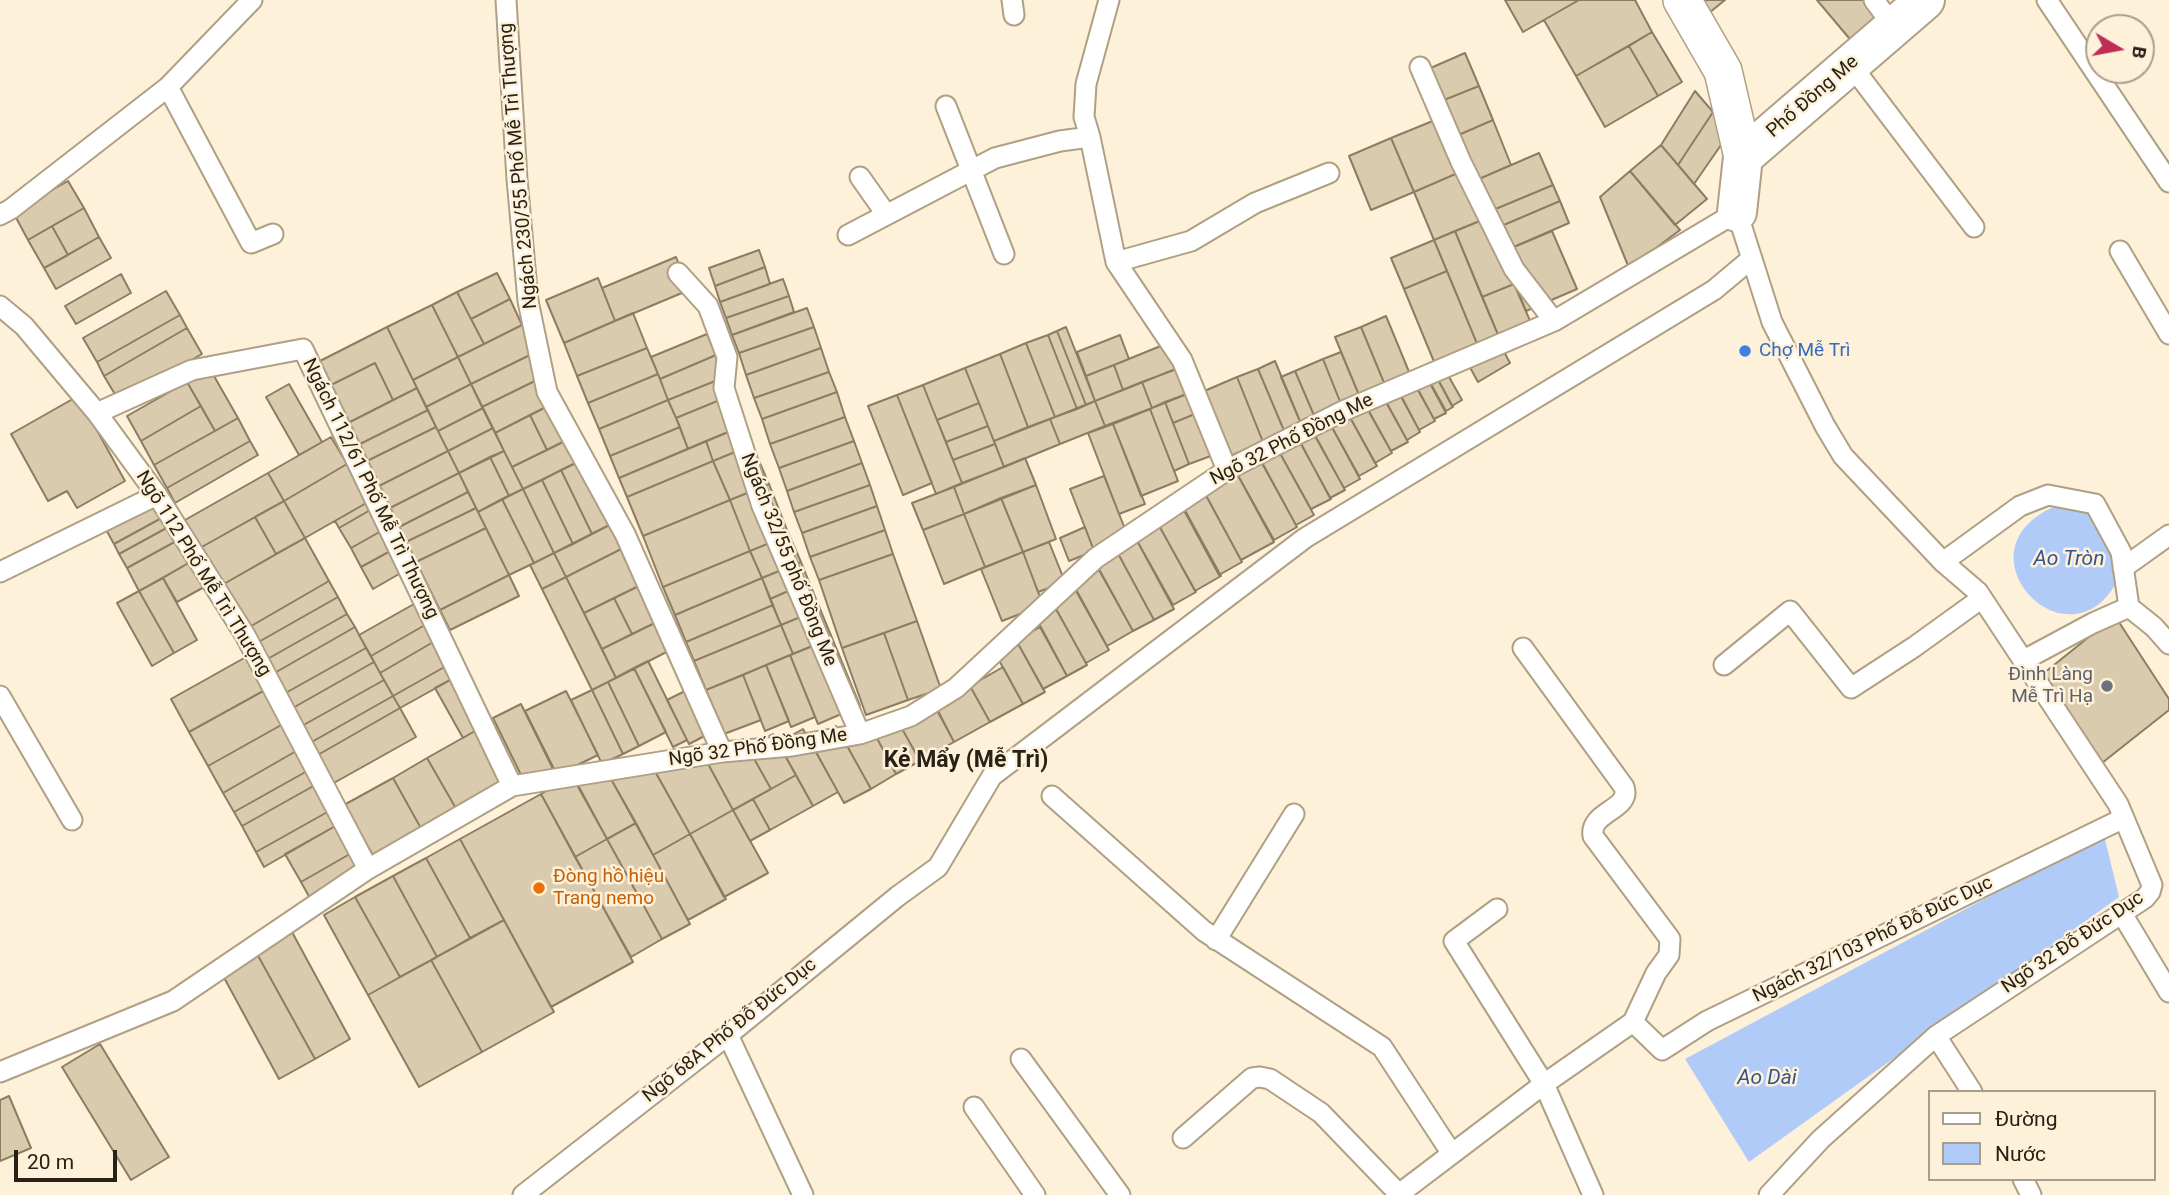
<!DOCTYPE html>
<html>
<head>
<meta charset="utf-8">
<style>
	body { margin:0 }
	#map { position:relative; width:2169px; height:1195px; overflow:hidden; background:#fef1d9; font-family:Roboto,sans-serif }
	canvas { display:block }
	.legend { position:absolute; left:1928px; top:1090px; width:228px; height:91px; box-sizing:border-box; background:#fef1d9; border:2px solid #a89e8b; margin:0; padding:9px 12px; list-style:none; font-size:21px; color:#272116 }
	.legend li { display:flex; align-items:center; gap:14px; height:35px }
	.legend b { width:35px; border:2px solid #a89e8b }
	.north { position:absolute; left:2085px; top:14px; width:70px; height:70px; box-sizing:border-box; background:#fef1d9; border:2px solid #a89e8b; border-radius:50%; rotate:100deg; font-size:19px; font-weight:700; line-height:28px; text-align:center; color:#272116 }
	.north::after { content:''; display:block; margin:auto; width:24px; height:32px; background:#bf2f55; clip-path:polygon(50% 0,100% 100%,50% 72%,0 100%) }
	.scale { position:absolute; left:14px; top:1150px; width:103px; height:32px; box-sizing:border-box; border:4px solid #272116; border-top:0; padding-left:9px; font-size:21px; line-height:24px; white-space:nowrap; color:#272116; -webkit-text-stroke:5px #fef1d9; paint-order:stroke }
</style>
</head>
<body>
<div id="map">
<canvas width="2169" height="1195"></canvas>
<ul class="legend">
<li><b style="height:9px;background:#fff"></b>Đường</li>
<li><b style="height:19px;background:#b1cbf9"></b>Nước</li>
</ul>
<div class="north">B</div>
<div class="scale">20 m</div>
</div>
<script>
const ctx = document.querySelector('canvas').getContext('2d');
ctx.lineJoin = 'round';
function fill(path, color) {
  ctx.fillStyle = color;
  ctx.fill(path, 'evenodd');
}
function stroke(path, color, width, dash) {
  ctx.strokeStyle = color;
  ctx.lineWidth = width;
  ctx.lineCap = dash ? 'butt' : 'round';
  ctx.setLineDash(dash || []);
  ctx.stroke(path);
}
function write(font, color, halo, rows, align = 'center') {
  ctx.font = font + ' Roboto,sans-serif';
  ctx.lineWidth = 5;
  ctx.setLineDash([]);
  ctx.textBaseline = 'middle';
  ctx.strokeStyle = halo;
  ctx.fillStyle = color;
  for (const [text, x, y, turn = 0] of rows) {
    ctx.save();
    ctx.translate(x, y);
    ctx.rotate((+turn || 0) * Math.PI / 180);
    ctx.textAlign = isNaN(turn) ? turn : align;
    if (halo) ctx.strokeText(text, 0, 0);
    ctx.fillText(text, 0, 0);
    ctx.restore();
  }
}
fill(new Path2D(`
	M2058,505L2092,510L2122,571C2076,682 1946,550 2058,505Z
	M2104,835L2119,897L1749,1162L1685,1059Z`), '#b1cbf9');
const building = new Path2D(`
	M1505,0H1579L1523,32Z
	M1579,0H1635L1652,32L1576,76L1544,20Z
	M1691,0H1725L1704,17Z
	M1817,0H1870L1884,18L1854,44Z
	M1652,32L1682,82L1658,96L1629,46Z
	M1629,46L1658,96L1605,127L1576,76Z
	M1465,53L1479,86L1439,102L1426,70Z
	M1479,86L1493,120L1454,137L1439,102Z
	M1695,91L1713,112L1678,165L1661,145Z
	M1713,112L1732,129L1694,184L1678,165Z
	M1445,116L1467,169L1414,192L1391,138Z
	M1493,120L1511,165L1472,182L1454,137Z
	M1391,138L1414,192L1371,210L1349,156Z
	M1661,145L1707,199L1675,225L1630,171Z
	M1539,153L1553,185L1486,213L1472,182Z
	M1467,169L1487,218L1434,240L1414,192Z
	M1630,171L1680,230L1629,268L1600,197Z
	M68,181L84,208L28,240L13,212Z
	M1553,185L1560,201L1492,230L1486,213Z
	M1560,201L1569,223L1502,252L1492,230Z
	M84,208L99,237L68,255L52,226Z
	M1487,218L1514,284L1482,297L1455,231Z
	M52,226L68,255L44,268L28,240Z
	M1455,231L1499,337L1478,346L1434,240Z
	M1552,231L1577,289L1526,311L1502,252Z
	M99,237L111,258L56,289L44,268Z
	M1434,240L1447,271L1404,289L1391,258Z
	M759,250L765,267L715,286L709,268Z
	M676,257L689,290L615,321L602,288Z
	M765,267L770,284L720,302L715,286Z
	M1447,271L1480,351L1437,369L1404,289Z
	M497,273L510,299L471,319L457,292Z
	M121,274L131,293L76,324L65,306Z
	M598,278L615,321L564,343L546,300Z
	M783,279L789,296L726,318L720,302Z
	M1514,284L1531,323L1499,337L1482,297Z
	M166,291L180,315L97,362L83,338Z
	M457,292L484,344L458,357L432,305Z
	M789,296L794,312L732,335L726,318Z
	M510,299L522,325L484,344L471,319Z
	M432,305L458,357L413,380L387,327Z
	M807,308L814,327L739,353L732,335Z
	M633,313L647,348L577,376L564,343Z
	M180,315L187,328L104,376L97,362Z
	M1386,316L1412,379L1387,390L1361,327Z
	M522,325L536,352L471,384L458,357Z
	M387,327L417,388L393,400L375,363L329,386L318,362Z
	M814,327L821,348L746,375L739,353Z
	M1066,327L1095,401L1086,405L1057,331Z
	M1361,327L1387,390L1361,400L1335,337Z
	M187,328L202,354L119,401L104,376Z
	M1057,331L1086,405L1077,409L1048,335Z
	M707,334L716,355L660,379L651,357Z
	M1048,335L1077,409L1055,417L1026,343Z
	M1120,335L1129,359L1086,376L1077,352Z
	M1026,343L1055,417L1028,427L1000,354Z
	M1168,343L1178,368L1123,390L1114,365Z
	M1500,344L1510,363L1478,382L1467,362Z
	M647,348L658,374L588,403L577,376Z
	M821,348L829,372L754,398L746,375Z
	M536,352L547,375L482,407L471,384Z
	M1341,352L1361,400L1343,409L1323,359Z
	M1000,354L1028,427L994,441L965,368Z
	M716,355L725,377L668,400L660,379Z
	M458,357L471,384L426,407L413,380Z
	M1323,359L1343,409L1316,420L1295,371Z
	M1275,361L1302,426L1285,433L1258,369Z
	M375,363L393,400L348,423L329,386Z
	M1114,365L1123,390L1095,401L1086,376Z
	M1182,367L1192,392L1152,408L1142,382Z
	M965,368L979,403L937,420L923,385Z
	M1444,368L1462,400L1452,406L1435,374Z
	M210,369L238,418L215,431L187,382Z
	M1258,369L1285,433L1263,442L1237,377Z
	M1295,371L1316,420L1302,426L1281,377Z
	M829,372L837,392L762,419L754,398Z
	M1434,372L1453,407L1446,411L1427,377Z
	M658,374L668,400L599,429L588,403Z
	M547,375L560,400L495,433L482,407Z
	M1426,376L1446,413L1434,419L1414,383Z
	M725,377L732,395L676,418L668,400Z
	M1237,377L1263,442L1228,457L1202,392Z
	M187,382L201,406L141,441L127,416Z
	M1142,382L1152,408L1105,426L1095,401Z
	M1414,382L1435,421L1419,430L1398,391Z
	M289,384L322,442L299,455L266,397Z
	M471,384L483,408L438,431L426,407Z
	M923,385L962,483L936,494L897,395Z
	M417,388L428,410L358,445L348,423Z
	M1397,388L1420,432L1407,440L1383,396Z
	M837,392L845,417L770,444L762,419Z
	M1192,392L1202,411L1173,423L1165,402Z
	M732,395L745,425L688,449L676,418Z
	M897,395L932,483L903,495L868,406Z
	M1382,395L1408,442L1391,451L1365,404Z
	M78,396L125,481L77,508L67,491L48,501L11,434Z
	M560,400L577,435L547,450L530,415Z
	M668,400L680,427L610,456L599,429Z
	M1095,401L1105,426L1060,444L1050,419Z
	M1165,402L1189,464L1174,471L1150,409Z
	M979,403L988,426L946,442L937,420Z
	M1364,403L1392,453L1375,463L1347,412Z
	M201,406L215,431L154,465L141,441Z
	M483,408L493,428L448,451L438,431Z
	M1150,409L1178,481L1141,496L1113,424Z
	M428,410L436,427L367,461L358,445Z
	M1346,410L1377,466L1359,476L1328,420Z
	M1202,411L1219,453L1189,464L1173,423Z
	M530,415L547,450L512,467L495,433Z
	M845,417L854,441L779,468L770,444Z
	M238,418L250,441L167,488L154,465Z
	M1050,419L1060,444L1004,467L994,441Z
	M1328,420L1360,479L1344,488L1311,429Z
	M1113,424L1145,504L1119,514L1088,433Z
	M745,425L752,445L713,461L706,441Z
	M988,426L995,444L953,460L946,442Z
	M436,427L448,451L379,486L367,461Z
	M680,427L688,449L619,478L610,456Z
	M493,428L504,451L459,473L448,451Z
	M1311,428L1345,490L1330,498L1297,436Z
	M577,435L588,457L523,489L512,467Z
	M1296,435L1331,499L1311,509L1276,446Z
	M331,437L347,464L284,501L268,473Z
	M250,441L258,455L175,503L167,488Z
	M706,441L713,461L627,497L619,478Z
	M854,441L862,463L787,491L779,468Z
	M995,444L1004,467L962,483L953,460Z
	M752,445L769,484L730,500L713,461Z
	M1276,446L1314,515L1296,525L1258,456Z
	M448,451L459,473L390,508L379,486Z
	M504,451L523,489L509,496L490,457Z
	M490,457L509,496L478,512L459,473Z
	M588,457L619,520L592,534L561,470Z
	M1259,457L1297,527L1274,540L1235,470Z
	M1025,458L1036,485L964,514L954,487Z
	M713,461L730,500L643,536L627,497Z
	M862,463L870,485L794,512L787,491Z
	M347,464L368,502L305,538L284,501Z
	M561,470L592,534L573,544L542,480Z
	M1235,470L1274,542L1241,560L1202,488Z
	M268,473L284,501L200,548L185,520Z
	M459,473L468,492L399,527L390,508Z
	M1104,476L1127,534L1093,548L1070,489Z
	M542,480L573,544L554,553L523,489Z
	M769,484L789,535L750,551L730,500Z
	M870,485L877,506L802,533L794,512Z
	M1036,485L1056,539L1023,552L1001,498Z
	M954,487L964,514L923,530L912,503Z
	M523,489L554,553L534,563L502,499Z
	M1203,490L1242,562L1219,575L1180,503Z
	M468,492L476,508L406,542L399,527Z
	M156,496L167,515L114,544L104,526Z
	M1001,498L1023,552L985,567L964,514Z
	M502,499L534,563L509,575L478,512Z
	M730,500L750,551L663,587L643,536Z
	M284,501L305,538L276,554L255,517Z
	M368,502L372,509L339,528L335,521Z
	M1182,505L1221,576L1195,591L1156,520Z
	M877,506L885,530L810,557L802,533Z
	M476,508L486,528L416,562L406,542Z
	M372,509L383,530L351,548L339,528Z
	M964,514L985,567L944,584L923,530Z
	M167,515L172,525L119,554L114,544Z
	M255,517L276,554L222,585L200,548Z
	M619,520L631,544L566,577L554,553Z
	M1158,524L1196,592L1173,605L1135,537Z
	M172,525L180,539L127,568L119,554Z
	M1085,527L1094,551L1069,561L1060,538Z
	M486,528L509,575L440,610L416,562Z
	M383,530L394,549L361,567L351,548Z
	M885,530L893,554L819,580L810,557Z
	M789,535L801,562L762,578L750,551Z
	M1135,537L1174,609L1154,620L1115,548Z
	M305,538L329,581L246,629L222,585Z
	M180,539L192,561L139,591L127,568Z
	M1049,542L1065,582L1038,592L1023,552Z
	M631,544L649,581L584,613L566,577Z
	M1115,548L1154,620L1133,631L1094,560Z
	M394,549L406,570L373,589L361,567Z
	M750,551L762,578L675,615L663,587Z
	M1023,552L1043,605L1002,621L981,569Z
	M554,553L566,577L542,589L530,565Z
	M893,554L917,621L842,648L819,580Z
	M192,561L206,586L177,602L163,578Z
	M801,562L809,582L770,599L762,578Z
	M1099,570L1133,631L1107,646L1073,584Z
	M509,575L519,596L450,630L440,610Z
	M566,577L616,678L592,690L542,589Z
	M163,578L197,640L174,653L139,591Z
	M762,578L773,605L686,642L675,615Z
	M329,581L338,597L255,644L246,629Z
	M649,581L667,617L632,634L614,598Z
	M809,582L820,609L781,625L770,599Z
	M1075,589L1109,650L1086,663L1052,602Z
	M139,591L174,653L152,666L117,603Z
	M338,597L347,614L264,661L255,644Z
	M614,598L632,634L602,649L584,613Z
	M414,604L425,625L371,656L359,635Z
	M773,605L781,625L694,661L686,642Z
	M1055,607L1087,665L1067,676L1036,618Z
	M820,609L832,638L793,654L781,625Z
	M347,614L355,627L271,675L264,661Z
	M2115,616L2169,699V710L2102,763L2044,673Z
	M667,617L680,645L616,678L602,649Z
	M917,621L941,689L908,700L884,633Z
	M425,625L435,641L380,673L371,656Z
	M781,625L793,654L706,690L694,661Z
	M355,627L366,648L282,695L271,675Z
	M1040,627L1067,676L1043,689L1016,640Z
	M884,633L908,700L866,715L842,648Z
	M832,638L860,706L818,724L790,655Z
	M1016,640L1045,692L1023,704L995,653Z
	M435,641L448,665L393,696L380,673Z
	M366,648L374,662L291,709L282,695Z
	M790,655L815,717L791,727L766,665Z
	M246,657L265,690L189,732L171,699Z
	M648,661L687,740L673,747L634,668Z
	M374,662L384,680L300,727L291,709Z
	M448,665L454,678L400,708L393,696Z
	M766,665L789,721L765,731L743,675Z
	M1003,667L1023,704L990,722L970,686Z
	M634,668L666,732L639,746L608,682Z
	M743,675L761,720L724,734L706,690Z
	M454,678L482,727L463,738L435,688Z
	M384,680L393,696L310,743L300,727Z
	M608,682L639,746L623,754L592,690Z
	M699,684L720,728L689,744L667,700Z
	M970,686L990,722L954,742L935,705Z
	M265,690L283,724L208,766L189,732Z
	M592,690L623,754L602,764L571,700Z
	M566,691L598,755L557,775L525,711Z
	M393,696L400,708L316,756L310,743Z
	M930,697L954,742L920,761L895,716Z
	M521,704L553,769L525,783L493,718Z
	M400,708L416,737L332,784L316,756Z
	M895,716L920,761L896,774L872,729Z
	M283,724L298,750L223,793L208,766Z
	M836,726L871,789L844,803L810,741Z
	M803,729L838,792L813,806L778,743Z
	M872,729L896,774L871,789L846,744Z
	M475,731L505,786L458,812L427,758Z
	M773,734L796,775L771,789L748,748Z
	M743,739L771,789L733,810L706,760Z
	M700,749L733,810L690,834L656,773Z
	M298,750L309,770L234,812L223,793Z
	M427,758L458,812L423,832L393,778Z
	M648,759L690,834L653,855L611,779Z
	M309,770L317,784L242,826L234,812Z
	M796,775L813,806L770,830L753,799Z
	M573,776L607,839L575,857L541,794Z
	M393,778L423,832L375,859L344,805Z
	M611,779L636,823L607,839L577,785Z
	M317,784L331,810L256,852L242,826Z
	M541,794L633,962L551,1007L460,839Z
	M753,799L770,830L750,841L733,810Z
	M331,810L339,824L264,867L256,852Z
	M733,810L768,873L724,897L690,834Z
	M636,823L690,924L662,939L607,839Z
	M339,824L355,851L301,882L285,854Z
	M690,834L726,899L688,920L653,855Z
	M460,839L504,920L470,938L426,858Z
	M607,839L662,939L631,957L575,857Z
	M355,851L364,869L311,900L301,882Z
	M426,858L470,938L437,957L393,876Z
	M393,876L437,957L400,977L355,897Z
	M355,897L400,977L368,995L324,915Z
	M504,920L554,1012L482,1052L431,960Z
	M292,932L350,1039L315,1059L256,952Z
	M256,952L315,1059L279,1079L221,972Z
	M431,960L482,1052L419,1087L368,995Z
	M100,1044L169,1157L131,1180L62,1067Z
	M9,1096L31,1148L0,1161V1100Z`);
fill(building, '#dbcbae');
stroke(building, '#8c7d62', 2);
const service = new Path2D(`
	M506,0L517,179L528,301L547,392L625,534L722,752
	M1012,0L1014,15
	M1109,0L1086,84L1084,117L1090,137L1116,262L1182,360L1227,470
	M1874,0L1894,27
	M2047,0L2169,182
	M1851,65L1974,227
	M1420,67L1461,162L1514,269L1554,321
	M168,87L251,243L273,234
	M946,106L1004,254
	M860,177L886,214
	M0,215L11,209L168,87L252,0
	M848,235L995,158L1060,141L1090,137
	M2120,251L2169,334
	M1116,262L1191,241L1255,203L1329,173
	M678,273L708,306L727,357L724,388L762,506L860,734
	M0,306L24,326L97,413L157,495L245,635L368,869
	M97,413L192,370L303,349L512,786
	M1943,562L2020,506L2048,495L2095,504L2121,552L2129,607L2154,627L2169,644
	M2123,568L2169,535
	M0,572L157,495
	M2024,660L2093,623L2129,607
	M1724,665L1790,611L1851,688L1914,647L1982,598
	M0,696L72,820
	M1052,796L1204,931L1382,1047L1452,1154
	M1497,909L1454,941L1544,1084L1593,1195
	M2121,912L2169,992
	M1216,940L1294,814
	M1633,1022L1662,1050L1707,1021L2124,818
	M728,1035L803,1195
	M1936,1036L1972,1092
	M1021,1059L1120,1195
	M0,1072L173,1001L368,869L512,786L722,752L792,746L860,734L911,716L956,688L1096,558L1227,470L1343,411L1554,321L1737,212L1772,322L1825,426L1843,456L1943,562L1978,592L2118,804L2152,885L2150,892L2145,898L1936,1036L1821,1139L1769,1195
	M974,1107L1035,1195
	M1183,1138L1252,1078L1260,1077L1270,1079L1321,1113L1399,1194
	M2023,1179L2031,1195
	M1399,1194L1544,1084L1633,1022L1656,973L1669,955L1670,939L1593,836C1589,811 1632,810 1624,787L1523,648
	M523,1195L728,1035L898,896L938,867L992,776L1305,538L1714,290L1751,259`);
const minor = new Path2D(`
	M1682,0L1723,71L1743,157`);
const tertiary = new Path2D(`
	M1737,212L1743,157L1925,0`);
stroke(service, '#afa083', 23);
stroke(minor, '#afa083', 40);
stroke(tertiary, '#afa083', 42);
stroke(service, '#fff', 19);
stroke(minor, '#fff', 37);
stroke(tertiary, '#fff', 38);
for (const [x, y, r, color] of [
	[1745,351,7,"#3f7fe0"],
	[2107,686,7,"#6b7280"],
	[539,888,7,"#e8710a"]
]) {
  const dot = new Path2D();
  dot.arc(x, y, r, 0, 2 * Math.PI);
  ctx.fillStyle = color;
  ctx.fill(dot);
  stroke(dot, '#fef1d9', 2.5);
}
write('19px', '#272116', '#fef1d9', [
	["Phố Đồng Me",1813,97,-41],
	["Ngách 230/55 Phố Mễ Trì Thượng",519,166,-95],
	["Ngõ 32 Phố Đồng Me",1292,440,-27],
	["Ngách 112/61 Phố Mễ Trì Thượng",370,489,64],
	["Ngách 32/55 phố Đồng Me",788,560,68],
	["Ngõ 112 Phố Mễ Trì Thượng",203,574,58],
	["Ngõ 32 Phố Đồng Me",758,748,-8],
	["Ngách 32/103 Phố Đỗ Đức Dục",1873,940,-26],
	["Ngõ 32 Đỗ Đức Dục",2073,943,-34],
	["Ngõ 68A Phố Đỗ Đức Dục",730,1031,-39]
]);
write('19px', '#366cbe', '#fef1d9', [
	["Chợ Mễ Trì",1759,351]
], 'left');
write('19px', '#5b616d', '#fef1d9', [
	["Đình Làng",2093,675],
	["Mễ Trì Hạ",2093,697]
], 'right');
write('19px', '#c56008', '#fef1d9', [
	["Đòng hồ hiệu",553,877],
	["Trang nemo",553,899]
], 'left');
write('italic 21px', '#35548d', '#fef1d9', [
	["Ao Tròn",2069,560],
	["Ao Dài",1767,1079]
]);
write('bold 23px', '#272116', '#fef1d9', [
	["Kẻ Mẩy (Mễ Trì)",966,761]
]);
</script>
</body>
</html>
